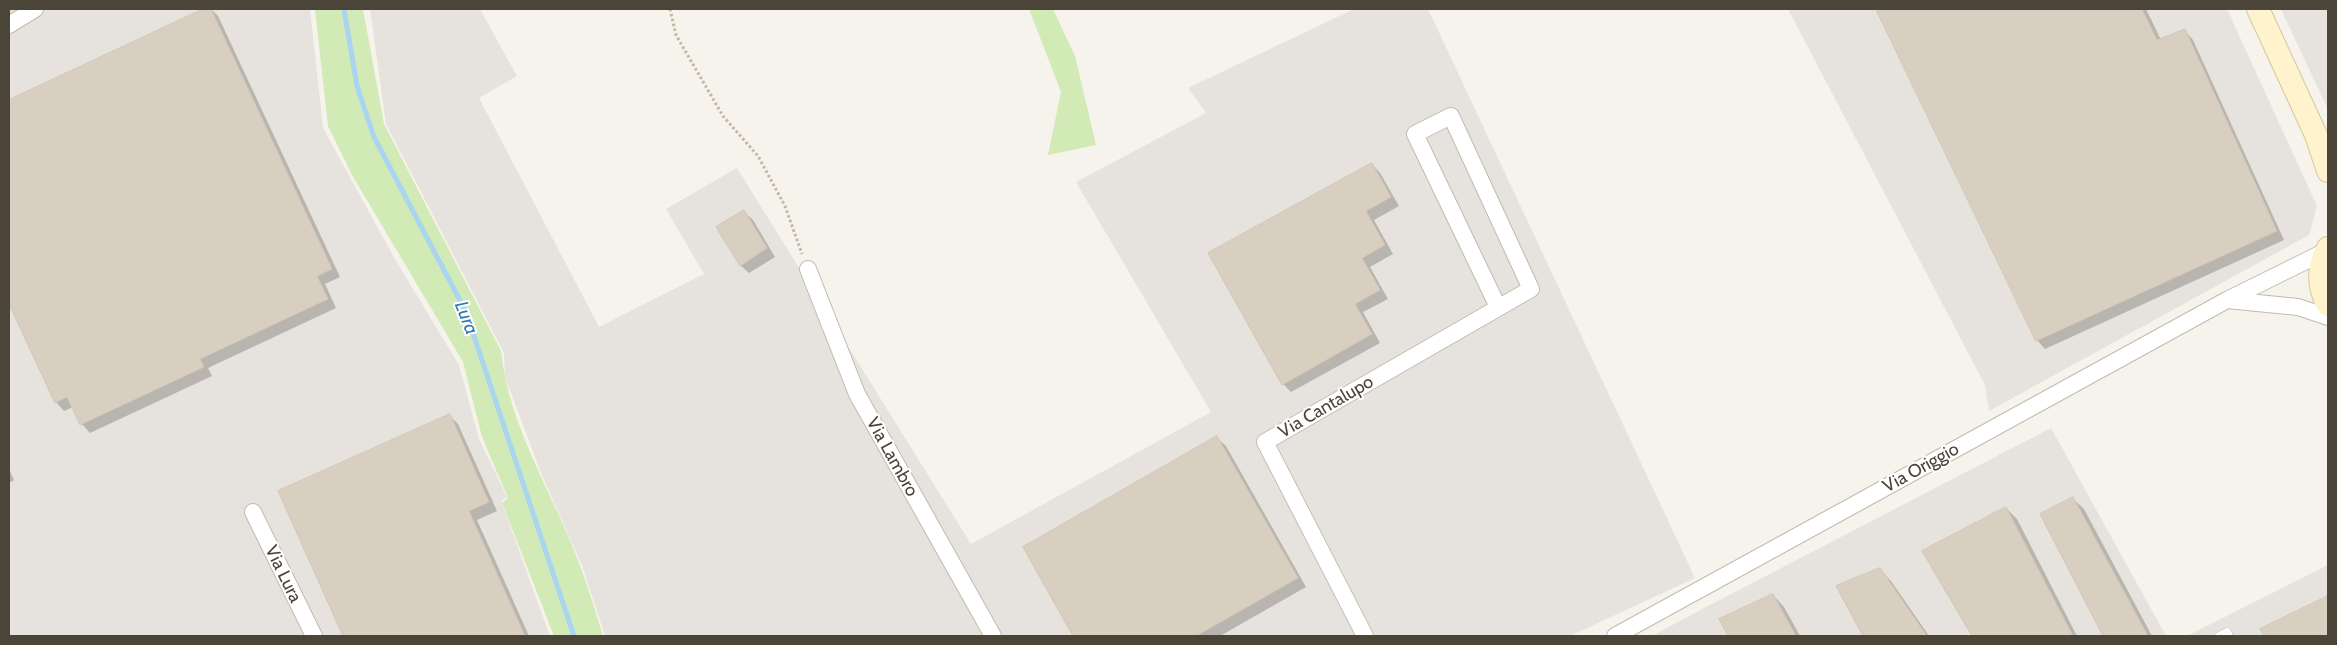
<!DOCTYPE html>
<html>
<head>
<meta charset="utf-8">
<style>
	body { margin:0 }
	#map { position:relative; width:2337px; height:645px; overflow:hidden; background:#f6f3ec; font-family:Cabin,sans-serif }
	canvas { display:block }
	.frame { position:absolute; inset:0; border:10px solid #4b4439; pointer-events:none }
</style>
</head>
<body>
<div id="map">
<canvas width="2337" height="645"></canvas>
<div class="frame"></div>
</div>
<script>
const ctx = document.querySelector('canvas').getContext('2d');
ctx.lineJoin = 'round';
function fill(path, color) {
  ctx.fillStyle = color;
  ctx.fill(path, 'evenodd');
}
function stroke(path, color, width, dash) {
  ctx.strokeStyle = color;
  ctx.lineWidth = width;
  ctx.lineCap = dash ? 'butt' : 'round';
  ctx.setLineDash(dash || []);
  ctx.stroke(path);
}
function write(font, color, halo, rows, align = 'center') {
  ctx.font = font + ' Cabin,sans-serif';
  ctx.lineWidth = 4;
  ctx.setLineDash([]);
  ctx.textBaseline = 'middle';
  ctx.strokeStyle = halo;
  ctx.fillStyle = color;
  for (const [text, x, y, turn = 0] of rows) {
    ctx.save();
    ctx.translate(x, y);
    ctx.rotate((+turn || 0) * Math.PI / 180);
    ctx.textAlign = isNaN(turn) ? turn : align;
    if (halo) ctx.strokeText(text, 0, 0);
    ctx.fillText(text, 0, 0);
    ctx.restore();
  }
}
fill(new Path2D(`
	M9,9H310L323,128L396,261L459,365L479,439L507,497L501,501L550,636H9Z
	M370,9H480L517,76L479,98L599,327L704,274L666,209L737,168L971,544L1211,412L1076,182L1206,113L1188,88L1354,9H1428L1695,578L1570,636H605L583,568L541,473L505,377L504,353L386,124Z
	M1788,9H2227L2317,206L2309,235L1989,411L1985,385Z
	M2281,9H2328V109L2323,99Z
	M2051,428L2166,636H1652L1706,607Z
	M2328,565V636H2187Z`), '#e6e2dd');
fill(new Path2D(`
	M315,9H363L384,124L501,351C509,429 555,496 581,568C589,590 596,613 603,636H554L502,503L508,498L482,437L463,362L352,175L328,126Z
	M1029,9H1053L1075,56L1096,145L1048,155L1061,92Z`), '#d2eab5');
fill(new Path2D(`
	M206,9H211L218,16L340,277L325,284L336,308L208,368L212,376L90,433L82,424L73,407L64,411L56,402L9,301V101Z
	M1877,9H2146L2161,40L2185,31L2193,40L2284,240L2045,349L2037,340Z
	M1372,164L1380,173L1399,206L1374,220L1393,254L1370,267L1388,299L1363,312L1380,343L1291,392L1283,384Z
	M744,212L753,220L775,257L749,273L740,265Z
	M449,415L458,424L497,511L477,520L529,636H344L279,492Z
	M1217,438L1226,446L1306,587L1220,636H1075L1024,547Z
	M9,469L14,480L9,483Z
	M2072,498L2084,509L2152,636H2104L2042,515Z
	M2006,508L2017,519L2077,636H1974L1924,551Z
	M1879,569L1891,581L1929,636H1865L1838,587Z
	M1773,595L1784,607L1800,636H1730L1720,620Z
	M2328,597V636H2265L2262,630Z`), '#0003');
stroke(new Path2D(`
	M344,9L357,86L374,137L466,312L574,636`), '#a9d4f2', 5);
const building = new Path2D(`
	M203,9H211L332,269L317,276L328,299L200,359L204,367L80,425L67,397L55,403L9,304V100Z
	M1876,9H2142L2157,40L2185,29L2277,231L2036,341Z
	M1372,163L1391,197L1366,211L1385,245L1362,258L1380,290L1355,304L1372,334L1282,385L1208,253Z
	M744,210L767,248L740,266L716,227Z
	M450,414L489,502L469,511L525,636H343L278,491Z
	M1217,436L1298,578L1196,636H1073L1023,547Z
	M2073,497L2148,636H2103L2040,514Z
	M2006,507L2073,636H1972L1922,551Z
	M1880,568L1927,636H1863L1836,586Z
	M1773,594L1796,636H1728L1719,619Z
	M2328,596V636H2264L2260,629Z`);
fill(building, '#d8cfc1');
stroke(building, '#d3c7b4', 1);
const lane = new Path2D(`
	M2219,636L2227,632L2229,636`);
const street = new Path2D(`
	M9,25L35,9
	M808,269L857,394L993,636
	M2227,300L2298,307L2328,317
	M253,512L314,636
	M1365,636L1265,442L1531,289L1451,116L1415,134L1498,307
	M1615,636L2227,300L2326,251`);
const secondary = new Path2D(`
	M2258,9L2316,135L2328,171
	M2328,248C2317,266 2318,288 2328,305`);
stroke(lane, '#c2bbae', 9);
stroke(street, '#c2bbae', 18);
stroke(secondary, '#d6c79b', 24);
stroke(new Path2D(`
	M670,9L676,35L723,116L758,156L785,206L802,254`), '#c4b79f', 3, [2.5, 2.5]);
stroke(lane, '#fff', 8);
stroke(street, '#fff', 16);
stroke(secondary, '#fff3cd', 22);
write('18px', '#4b4439', '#fff', [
	["Via Cantalupo",1326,407,-30],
	["Via Lambro",892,457,61],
	["Via Origgio",1921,468,-29],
	["Via Lura",283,574,64]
]);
write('italic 19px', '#2e7ab2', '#fff', [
	["Lura",466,318,68]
]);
</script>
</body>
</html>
